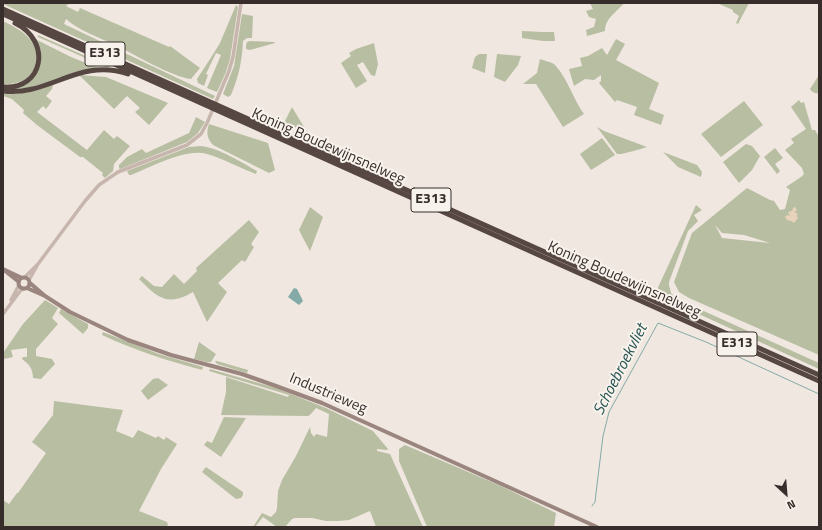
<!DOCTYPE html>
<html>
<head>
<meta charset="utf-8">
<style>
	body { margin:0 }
	#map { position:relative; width:822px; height:530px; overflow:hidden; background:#f0e7e0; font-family:"Titillium Web",sans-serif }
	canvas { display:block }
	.frame { position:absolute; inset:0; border:4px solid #372d2b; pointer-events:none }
	.north { position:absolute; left:766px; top:474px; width:40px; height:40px; -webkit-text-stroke:3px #f8f2ec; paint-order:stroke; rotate:154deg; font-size:11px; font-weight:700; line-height:16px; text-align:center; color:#372d2b }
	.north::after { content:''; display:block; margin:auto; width:14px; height:18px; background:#372d2b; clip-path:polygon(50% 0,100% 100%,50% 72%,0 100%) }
</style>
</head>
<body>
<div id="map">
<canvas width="822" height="530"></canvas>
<div class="frame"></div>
<div class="north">N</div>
</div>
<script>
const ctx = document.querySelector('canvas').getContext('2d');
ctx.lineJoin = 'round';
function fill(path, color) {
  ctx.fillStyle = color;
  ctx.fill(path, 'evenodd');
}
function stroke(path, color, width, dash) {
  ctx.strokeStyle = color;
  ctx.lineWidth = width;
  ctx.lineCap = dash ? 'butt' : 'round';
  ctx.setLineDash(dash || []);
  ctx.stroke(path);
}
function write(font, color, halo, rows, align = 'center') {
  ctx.font = font + ' "Titillium Web",sans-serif';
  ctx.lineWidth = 4;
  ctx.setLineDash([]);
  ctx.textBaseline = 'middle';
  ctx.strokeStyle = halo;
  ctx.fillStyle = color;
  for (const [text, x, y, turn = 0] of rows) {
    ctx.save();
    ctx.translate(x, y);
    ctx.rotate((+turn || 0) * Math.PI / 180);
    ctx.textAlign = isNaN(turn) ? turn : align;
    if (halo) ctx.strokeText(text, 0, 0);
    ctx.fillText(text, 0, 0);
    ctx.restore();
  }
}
fill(new Path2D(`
	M3,3H70L66,6L78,12L80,8L169,47L170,46L200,68L191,79C172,77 134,54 115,45C100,38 78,30 66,19L64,24L215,96L213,99L3,4Z
	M590,3H624C617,12 605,18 605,31L587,36L586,30L594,27L596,19L589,17L586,11L593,9Z
	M717,3H749L738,24L736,23L739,16L733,12V10Z
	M236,5L238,7L230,59L226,72L217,92L207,88L221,55L216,53L206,74L208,75L204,86L198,83L197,79L212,56L220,43Z
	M242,14L253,16L252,38H247L243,41C242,61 239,76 231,95L228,97L223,94L234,66Z
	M3,21C13,26 24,31 31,41C35,46 37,52 36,59C35,79 21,83 3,85Z
	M522,31L542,32H554L555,41H543L522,38Z
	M38,35L108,66L109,67L108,68L38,37Z
	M616,39L625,44L616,60L659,83L649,109L664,115L661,125L634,115L637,107L617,100L615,102L599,83L601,81V75L594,80L585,79L574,86L569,69L582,66L580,58L588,56L602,48L607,55Z
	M37,40L71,57L98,68C68,69 42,90 12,89L22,86L38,67Z
	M250,41L274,42L275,43L250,50L246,49V45L247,42Z
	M374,43L378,64L375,76L371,75L363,62L357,65L367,81L356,88L341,63L351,56L349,53L356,49Z
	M479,54H487L485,73L472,68L475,57Z
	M497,54L521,56L518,65L505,82L494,77Z
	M540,59C545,61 552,62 555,65C568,79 573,99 584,114L563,127L536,84H523L537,73Z
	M79,75L106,77L168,103L149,125L135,112L140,108L127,96L114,109Z
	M819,75V93C815,94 812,92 810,89Z
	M53,84L52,89L46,96L52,101L46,109L43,106L37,112L87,150L104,130L114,139L117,136L130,146L114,164L113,171L105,178L102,175L103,173L83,157H80L37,125L23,113L24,110L12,99L3,96V94C22,95 36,91 53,84Z
	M799,100L801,103L804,102L812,130H815L819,137V355L689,298L679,292L674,282L692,233L747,188L770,200L774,201L780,210L785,209L790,190L786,187L801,177L804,174L802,168L785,150L794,143L791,139L806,129L791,107ZM715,225L722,233L744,235L770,243L722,238Z
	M744,101L763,125L721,157L701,134Z
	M292,107L307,132L284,123Z
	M196,117L205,122L198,133L187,142L120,169L119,168V165L127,157L142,149L146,153L189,133Z
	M209,124L268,143L275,170L269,173L213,145C207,138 206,133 209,124Z
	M597,127L604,131L647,147C641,149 621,155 617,154Z
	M602,138L615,155L591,170L580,154Z
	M746,144L752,146L760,156L752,170L739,183L723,162Z
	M201,146C219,148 241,162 257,171L256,174C239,168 225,159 207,154C185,148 152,167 131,175H129L127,171L189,147Z
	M775,148L783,158L775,164L780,171L777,174L764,157Z
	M663,152L697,165L702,172L701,177L678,167Z
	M696,205L702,210L694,215L698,221L688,231L669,282V285L671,293L677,299L819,363V369L655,294Z
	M310,207L323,217L310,251L303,238L299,230Z
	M249,220L259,232L251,244L254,247L245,262L242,260L218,283L227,292L207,322L193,292C167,307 158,298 139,279L142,276L154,286L162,287L174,274L184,284L197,271L196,268Z
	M45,300L58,308L52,318L58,324L36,349V356L52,359L55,364L41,379L33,378C33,369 29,364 22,359L23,357H27V348L11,350L13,357L4,359L3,353L23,324Z
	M61,309L88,324V328L83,334L59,313Z
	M103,332L159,354L203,367L202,370C168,361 134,350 102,335Z
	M199,342L216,354L211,362H207L194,359Z
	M215,361H217L248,370L247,373L217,364Z
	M210,369L276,388L326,408L373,431L388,449L387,450L377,449V451L390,454L423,527H376L370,511L349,520L339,521H326L312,518H295L292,519L285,527H277L263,517L255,527H253L262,513L271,517L276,512L277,508L278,491L282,480L296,456L310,427L311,433L314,437L316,434L327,437L329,414L316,408L310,415L308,416L221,415L226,392V377L288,397L289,395L209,371Z
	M158,378L168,385L148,400L141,391L153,379Z
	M54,401L123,410L116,431L133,438L138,430L156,438L158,436L164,440L166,437L177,444L161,469L139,511L167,522L168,525L166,527H3L4,512L3,500L9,504L17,493H18L46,453L32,442L53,415Z
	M224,417L246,418L221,457L204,445L207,441L212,443Z
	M405,445L501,486L556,513L554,527H427L399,461V449Z
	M206,467L243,492V495L241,498L236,499L202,472Z`), '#b8bea2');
fill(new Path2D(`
	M795,207L797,210L794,212L797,213V216L798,218L794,223L791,221L787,220L785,217L787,215L790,216L788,212L792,211L793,208Z`), '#e7d3bb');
fill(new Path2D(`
	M294,288L297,289L303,301L299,305L288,297Z`), '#83aaa7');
stroke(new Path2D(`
	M592,506L595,502L596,493L603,436L609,412L658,323L706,342L819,394`), '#83aaa7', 1);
stroke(new Path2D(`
	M25,277L38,264L85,201L99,185L118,172L187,145L201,134L207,123L229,71L233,57L241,3
	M29,280L37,266
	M11,300L19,285
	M3,314L21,290L24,289`), '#c7b6ad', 3.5);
stroke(new Path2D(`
	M3,269L22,278
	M4,270L19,282
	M18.5 283a5.5 5.5 0 1 1 11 0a5.5 5.5 0 1 1-11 0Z
	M30,283L45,296L70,312L128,340L171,355L242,374L276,386L322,403L597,527
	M27,288L45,296`), '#9b867f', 4);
stroke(new Path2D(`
	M3,9L819,375
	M3,14L819,381
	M3,87C44,90 52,41 15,23
	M3,91C48,97 79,57 128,74`), '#574743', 5);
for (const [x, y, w] of [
	[105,54,40],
	[431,200,40],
	[737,344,40]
]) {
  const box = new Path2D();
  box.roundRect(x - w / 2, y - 12, w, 24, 3);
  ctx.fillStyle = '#f8f2ec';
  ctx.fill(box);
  stroke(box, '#372d2b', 1);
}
write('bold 14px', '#372d2b', null, [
	["E313",105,54],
	["E313",431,200],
	["E313",737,344]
]);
write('15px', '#372d2b', '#f8f2ec', [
	["Koning Boudewijnsnelweg",328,147,24],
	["Koning Boudewijnsnelweg",624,280,24],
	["Industrieweg",328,394,23]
]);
write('italic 16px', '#255452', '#f8f2ec', [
	["Schoebroekvliet",621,370,-63]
]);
</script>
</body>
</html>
